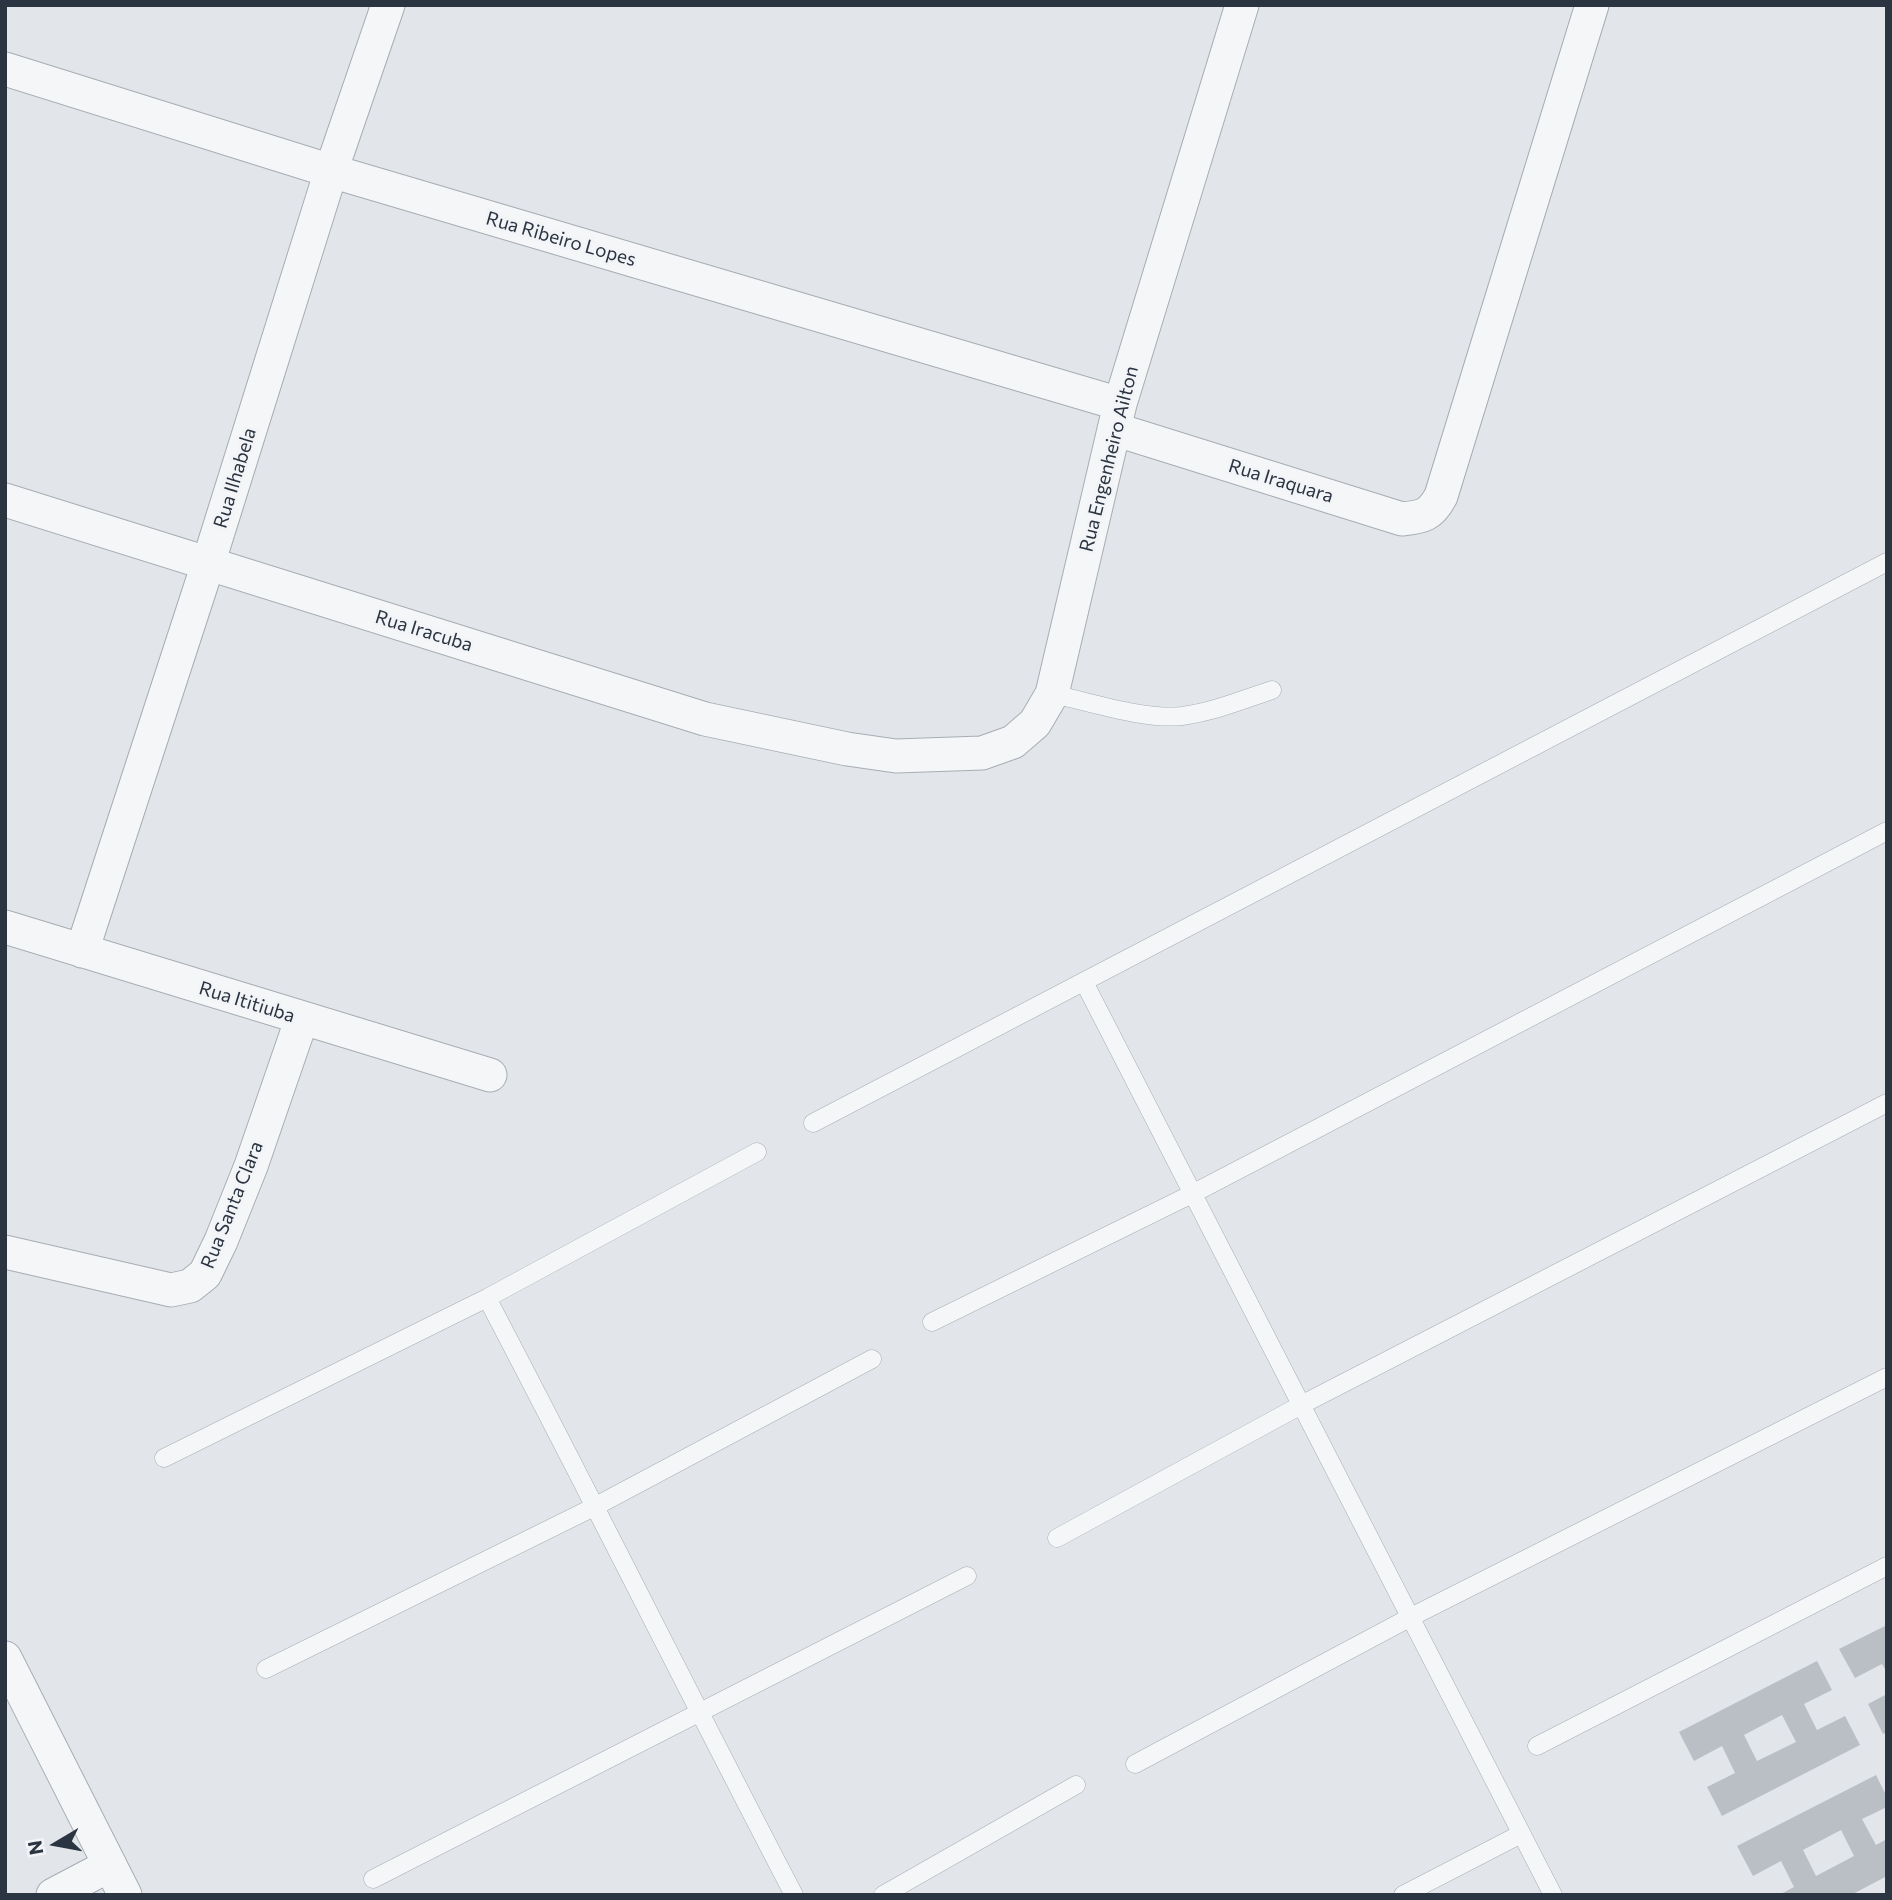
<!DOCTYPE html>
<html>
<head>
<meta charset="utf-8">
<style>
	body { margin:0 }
	#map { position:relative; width:1892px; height:1900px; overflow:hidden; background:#e2e6ea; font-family:Commissioner,sans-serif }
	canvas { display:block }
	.frame { position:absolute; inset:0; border:7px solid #2b3441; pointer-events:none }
	.north { position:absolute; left:21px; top:1809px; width:70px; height:70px; -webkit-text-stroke:5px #f2f4f7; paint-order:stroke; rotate:260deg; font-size:19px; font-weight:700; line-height:28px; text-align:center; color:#2b3441 }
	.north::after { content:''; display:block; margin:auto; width:24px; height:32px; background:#2b3441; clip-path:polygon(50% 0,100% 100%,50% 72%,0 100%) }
</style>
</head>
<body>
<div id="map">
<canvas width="1892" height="1900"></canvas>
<div class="frame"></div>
<div class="north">N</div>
</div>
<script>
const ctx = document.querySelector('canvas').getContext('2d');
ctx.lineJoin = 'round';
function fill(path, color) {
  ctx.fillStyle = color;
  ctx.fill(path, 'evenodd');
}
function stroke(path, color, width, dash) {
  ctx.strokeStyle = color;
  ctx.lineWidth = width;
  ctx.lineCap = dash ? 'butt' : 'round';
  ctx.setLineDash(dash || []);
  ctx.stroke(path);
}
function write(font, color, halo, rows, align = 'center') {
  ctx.font = font + ' Commissioner,sans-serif';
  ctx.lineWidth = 6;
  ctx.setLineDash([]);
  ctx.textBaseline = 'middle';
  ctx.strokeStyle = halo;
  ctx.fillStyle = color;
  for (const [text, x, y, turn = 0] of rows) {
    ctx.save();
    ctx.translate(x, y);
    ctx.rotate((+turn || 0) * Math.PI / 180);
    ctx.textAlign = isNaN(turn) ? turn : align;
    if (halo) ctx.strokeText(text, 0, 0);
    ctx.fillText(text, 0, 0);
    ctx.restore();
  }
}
fill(new Path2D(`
	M1887,1625V1672L1882,1664L1855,1678L1839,1649Z
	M1817,1661L1832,1690L1804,1704L1817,1730L1845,1716L1860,1745L1722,1816L1707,1787L1735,1773L1722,1746L1694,1761L1679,1732ZM1782,1715L1796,1742L1757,1761L1744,1735Z
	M1887,1694V1732L1883,1734L1868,1704Z
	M1876,1775L1887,1797V1807L1862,1819L1876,1845L1887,1839V1876L1851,1895H1779L1794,1887L1781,1861L1753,1876L1737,1846ZM1841,1830L1854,1856L1816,1876L1803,1850Z`), '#babfc6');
const service = new Path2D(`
	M1052,694C1091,702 1143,720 1182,716C1213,712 1242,700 1272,690
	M1084,982L1553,1895
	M813,1123L1887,562
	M487,1298C591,1496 690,1696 794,1895
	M932,1322L1192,1194L1887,831
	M164,1458L487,1298L757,1152
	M1057,1538L1303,1404L1887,1103
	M266,1669L596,1506L872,1359
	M1537,1746L1887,1566
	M1135,1764L1409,1618L1887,1377
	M373,1879L967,1576
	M883,1895L1076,1785
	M1403,1895L1521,1834`);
const minor = new Path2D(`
	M5,69L331,171L1120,404
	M1114,429L1402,519C1423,517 1431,515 1441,496L1592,5
	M5,500L705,719L847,749L896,756L982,753L1013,742L1035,723L1052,694L1120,404L1242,5
	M5,927L490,1075
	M82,951L208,564L331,171L388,5
	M5,1252L171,1290L190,1286L205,1274L221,1241L251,1166L302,1018
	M5,1658L125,1895
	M53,1895L110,1865`);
stroke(service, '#a7adb4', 19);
stroke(minor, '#a7adb4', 35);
stroke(service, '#f5f6f8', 18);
stroke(minor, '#f5f6f8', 33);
write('19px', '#2b3441', '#f2f4f7', [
	["Rua Ribeiro Lopes",561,239,16],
	["Rua Engenheiro Ailton",1109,459,-76],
	["Rua Ilhabela",235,478,-73],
	["Rua Iraquara",1281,481,17],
	["Rua Iracuba",424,631,17],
	["Rua Ititiuba",247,1002,17],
	["Rua Santa Clara",232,1205,-68]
]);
</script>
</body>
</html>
